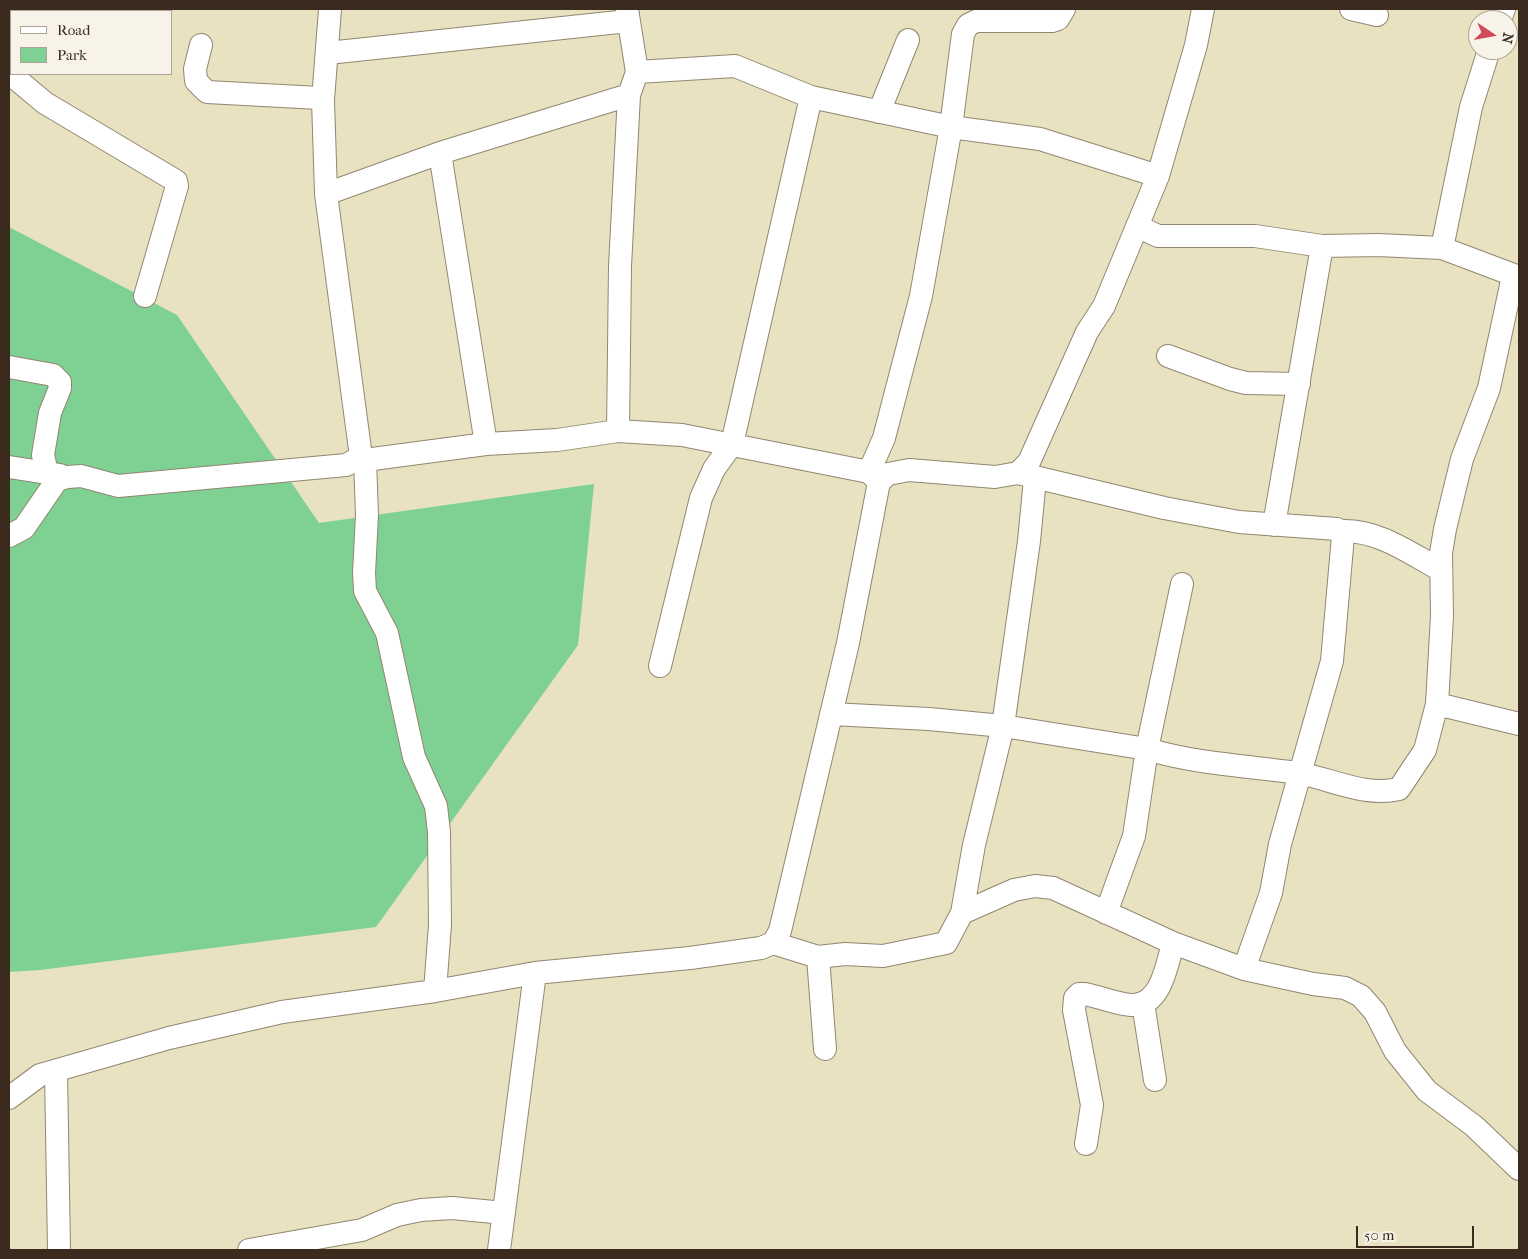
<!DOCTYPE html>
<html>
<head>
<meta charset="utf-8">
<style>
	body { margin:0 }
	#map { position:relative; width:1528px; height:1259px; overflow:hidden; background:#e8e2c1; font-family:"IM FELL French Canon",serif }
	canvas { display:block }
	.frame { position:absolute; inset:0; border:10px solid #3b2a1e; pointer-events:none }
	.legend { position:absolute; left:10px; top:10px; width:162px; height:65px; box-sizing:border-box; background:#f7f3e8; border:1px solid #aca397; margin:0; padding:6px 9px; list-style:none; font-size:15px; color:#3b2a1e }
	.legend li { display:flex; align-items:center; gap:10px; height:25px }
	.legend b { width:25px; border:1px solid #aca397 }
	.north { position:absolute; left:1468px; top:10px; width:50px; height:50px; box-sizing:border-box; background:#f7f3e8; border:1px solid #aca397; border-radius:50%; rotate:102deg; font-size:14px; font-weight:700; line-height:20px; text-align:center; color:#3b2a1e }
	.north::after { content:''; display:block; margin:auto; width:18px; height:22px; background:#d1495b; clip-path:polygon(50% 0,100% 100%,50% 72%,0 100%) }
	.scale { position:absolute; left:1356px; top:1226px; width:118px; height:22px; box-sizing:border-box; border:2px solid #3b2a1e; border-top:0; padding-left:6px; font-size:15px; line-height:18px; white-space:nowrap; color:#3b2a1e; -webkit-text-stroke:4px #f7f3e8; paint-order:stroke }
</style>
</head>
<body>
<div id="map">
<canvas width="1528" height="1259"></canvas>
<div class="frame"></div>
<ul class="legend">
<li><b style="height:6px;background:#fff"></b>Road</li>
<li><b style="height:14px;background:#7ed193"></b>Park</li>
</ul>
<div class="north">N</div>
<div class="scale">50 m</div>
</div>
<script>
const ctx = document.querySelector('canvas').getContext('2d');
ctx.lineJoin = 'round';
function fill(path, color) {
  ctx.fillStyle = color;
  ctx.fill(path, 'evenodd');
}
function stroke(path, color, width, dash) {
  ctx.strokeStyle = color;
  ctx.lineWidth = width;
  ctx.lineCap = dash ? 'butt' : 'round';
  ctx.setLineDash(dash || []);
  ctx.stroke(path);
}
fill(new Path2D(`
	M9,227L177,315L319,523L594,484L578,645L376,927L40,970L9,972Z`), '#7ed193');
const minor = new Path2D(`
	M1351,9L1377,15
	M1500,20L1504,9
	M201,45L195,69L196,81L207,92L319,98L323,100L326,194L361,457
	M328,53L628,21
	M637,72L735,66L811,97L951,127L1040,139L1158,176
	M9,73L45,103L176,181L177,186L145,296
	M323,100L330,9
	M879,112L908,40
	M440,153L486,444
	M326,194L440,153L629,95
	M1137,226L1158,236H1255L1322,246L1378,245L1442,248L1519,277
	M1442,248L1471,107L1489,50
	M1168,356L1230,379L1246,383L1299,384
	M9,367L53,375L60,382V388L50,413L43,455L47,473
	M618,431L620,266L629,95L637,72L627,9
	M361,457L365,460L486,444L557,440L618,431L682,435L869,472
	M365,460L367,515L364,573L365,591L387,633L414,757L436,806L439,832L440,925L435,991
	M9,467L60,475
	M1018,473L1164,508L1239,522L1337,529L1343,536L1332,661L1280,844L1271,893L1244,969
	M879,482L869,472L884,438L921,296L951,127L963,34L968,25L976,21H1052L1058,19L1064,9
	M1274,525L1322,246
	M1342,531C1379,530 1409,553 1441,570
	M9,536L24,528L57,480L68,477L81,476L118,486L346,465L361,457
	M660,666L701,498L714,469L732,444L811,97
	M1437,704L1519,724
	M831,714L929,719L1003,726L1147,749C1196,764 1248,766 1298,773C1332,779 1364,797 1399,789L1425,750L1437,704L1442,616L1441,553L1445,529L1462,459L1489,388L1513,276
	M962,913L974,845L1003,726L1029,541L1035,479
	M1106,913L1134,836L1147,749L1182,584
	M773,943L818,957L845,954L883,956L946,943L962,913L1014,890L1035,886L1053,888L1173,943L1244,969L1313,984L1345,988L1361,996L1375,1012L1395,1051L1427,1091L1474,1126L1519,1169
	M818,957L825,1049
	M1143,1003L1155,1080
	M56,1071L59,1250
	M9,1098L40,1075L169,1038L282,1012L435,991L535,973L690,958L761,948L773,943L780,931L848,643L879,482L888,474L909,470L995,477L1018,473L1029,462L1087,332L1104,306L1158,176L1196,45L1203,9
	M1086,1144L1092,1105L1074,1010L1075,998L1079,994H1085C1100,997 1116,1004 1131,1005C1161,1007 1167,965 1173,943
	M249,1250L362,1230L397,1215L421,1210L452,1208L504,1213
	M499,1250L535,973`);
stroke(minor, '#928670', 24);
stroke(minor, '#fff', 22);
</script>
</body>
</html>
